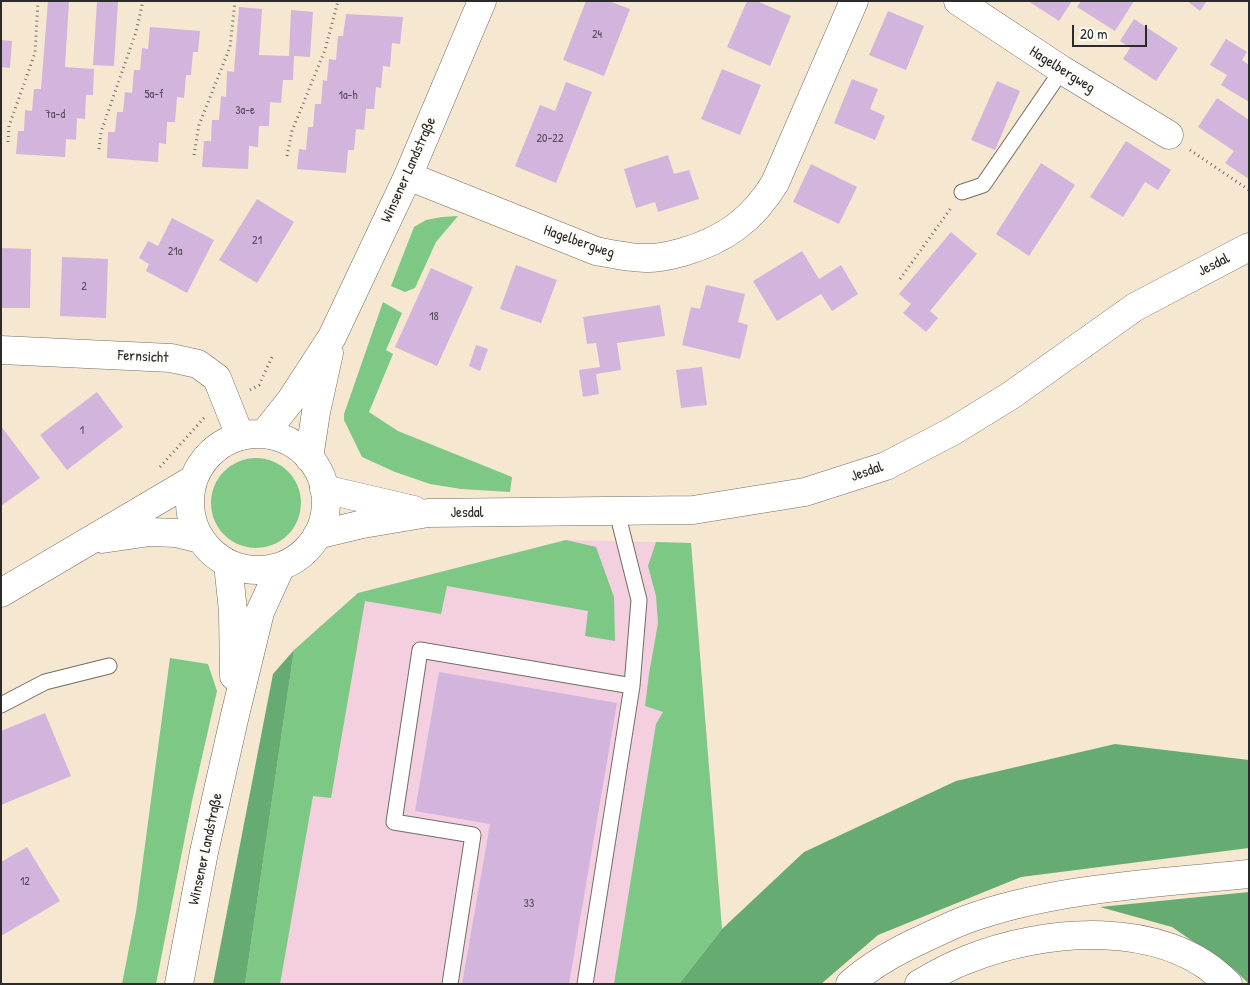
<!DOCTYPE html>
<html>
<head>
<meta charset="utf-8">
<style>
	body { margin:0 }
	#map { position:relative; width:1250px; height:985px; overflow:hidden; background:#f6e7d0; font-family:"Patrick Hand",sans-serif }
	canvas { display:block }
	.frame { position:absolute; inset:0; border:2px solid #2b2b2b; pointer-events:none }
	.scale { position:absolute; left:1072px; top:25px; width:75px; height:22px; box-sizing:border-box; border:2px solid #2b2b2b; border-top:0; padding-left:6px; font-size:15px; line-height:18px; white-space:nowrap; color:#2b2b2b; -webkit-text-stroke:4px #fdfcf7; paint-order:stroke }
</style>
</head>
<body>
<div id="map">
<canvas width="1250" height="985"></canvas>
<div class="frame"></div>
<div class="scale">20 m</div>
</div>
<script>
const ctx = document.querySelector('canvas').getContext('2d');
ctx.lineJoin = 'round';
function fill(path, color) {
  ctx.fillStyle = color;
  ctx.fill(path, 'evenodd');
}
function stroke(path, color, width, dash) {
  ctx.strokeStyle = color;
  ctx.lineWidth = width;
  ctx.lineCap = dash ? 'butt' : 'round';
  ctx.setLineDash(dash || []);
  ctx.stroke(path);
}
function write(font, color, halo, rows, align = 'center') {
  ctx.font = font + ' "Patrick Hand",sans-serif';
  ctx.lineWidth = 4.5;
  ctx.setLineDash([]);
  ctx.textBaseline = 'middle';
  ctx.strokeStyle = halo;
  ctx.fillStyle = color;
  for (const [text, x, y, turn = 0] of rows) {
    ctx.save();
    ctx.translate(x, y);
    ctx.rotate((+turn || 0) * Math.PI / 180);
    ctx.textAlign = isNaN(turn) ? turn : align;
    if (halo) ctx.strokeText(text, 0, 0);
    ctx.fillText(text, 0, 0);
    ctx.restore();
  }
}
fill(new Path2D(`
	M566,540L691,543L722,929L679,984H245L294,650L358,593Z`), '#f3cfe0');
fill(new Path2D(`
	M458,216L436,242L415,288L405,292L391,286L414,227L426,220L442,217Z
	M383,302L402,313L386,350L393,354L369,412L398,431L512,477L510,492L461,489L430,484L395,472L362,457L344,420V414Z
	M211 503a45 45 0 1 1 90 0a45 45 0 1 1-90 0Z
	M566,540L596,547L614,597L615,641L585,636L588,611L447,586L441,614L365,601L331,798L313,796L280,984H245L294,650L358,593Z
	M656,542L691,543L722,929L679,984H614L656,724L663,712L645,706L649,674L658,623L656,596L648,566Z
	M170,658L208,664L217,691L192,801L156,984H122L136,912Z`), '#7ec885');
fill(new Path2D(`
	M294,650L245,984H213L273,674Z
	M1115,744L1249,760V848L1021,877L878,935L821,984H679L722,929L804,852L956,781Z
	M1249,892V984L1236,971L1172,927L1100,907Z`), '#66ac72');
fill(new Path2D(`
	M48,1H69L65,67L94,69L93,95H86L85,119L77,118L76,140L66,139L65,157L16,154L18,131H24L25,110L32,111L34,89H41Z
	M97,1L118,2L114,66L93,65Z
	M586,1H609L630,9L604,76L563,60Z
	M747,1H757L791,16L770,66L727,47Z
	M1028,1H1072L1059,21Z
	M1081,1H1134L1115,31L1077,7Z
	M1187,1H1207L1200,11Z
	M239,7L262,9L259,55L289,56L291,10L313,12L310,57L294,56L293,80H283L281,103L270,102L269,126H259L258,147L249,146L248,169L202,167L204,141H211L212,120H219L221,96L226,97L227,71L234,72Z
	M888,11L924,26L906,70L869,55Z
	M346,14L403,17L400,44L392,43L390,67L383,66L381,88L376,87L374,109H366L364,130L356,129L354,150H348L346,173L297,169L299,149L306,150L308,127H313L315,104H321L323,80L327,81L329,59L336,60L338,36H343Z
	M1134,19L1178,48L1156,81L1123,59L1130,48L1120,41Z
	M150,27L200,31L198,52H193L191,75H186L184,98L177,97L175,122H167L166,144L159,143L158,162L107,158L108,132H115L117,112H123L125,92L132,93L134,70H140L142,48L148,49Z
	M1226,39L1247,52L1242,60L1249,65V102L1221,85L1227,75L1210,65Z
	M1,40L12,41L10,68L1,67Z
	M722,69L761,85L740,135L701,119Z
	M852,79L878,89L870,109L885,116L875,140L834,123Z
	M997,81L1020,91L995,150L971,140Z
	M566,82L592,92L556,183L515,166L540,105L555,111Z
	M1217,98L1249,120V179L1225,163L1234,151L1198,127Z
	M1126,141L1171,170L1158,190L1145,182L1123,217L1090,197Z
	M668,155L674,174L689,170L699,199L658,212L655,202L636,208L624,169Z
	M1041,163L1075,185L1029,256L996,234Z
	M811,164L857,187L839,224L793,202Z
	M257,199L294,222L257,283L219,260Z
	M172,218L214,240L187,293L146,271L149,264L139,258L148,241L158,246Z
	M951,232L977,254L930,311L938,318L926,332L903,313L911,304L899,294Z
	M1,248L31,249L30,308H1Z
	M802,251L819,279L841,265L858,294L832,311L821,294L777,321L753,281Z
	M62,257L108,259L106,318L60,316Z
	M516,265L557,280L541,323L500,309Z
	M431,268L473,287L437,366L395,347Z
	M706,285L745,294L738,322L748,325L740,359L682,345L691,307L700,309Z
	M660,305L665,336L617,343L621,370L596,374L599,394L583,397L579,370L600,367L596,343L587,344L583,317Z
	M476,345L488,349L480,371L469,366Z
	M702,367L707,405L681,408L676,370Z
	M97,392L123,427L67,470L40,435Z
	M1,426L40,478L1,506Z
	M439,672L617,703L569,984H462L490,824L415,811Z
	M45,713L71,776L1,805V731Z
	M27,847L60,901L1,936V862Z`), '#d3b4dd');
const service = new Path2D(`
	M962,192L983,185L1062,70
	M1,705L45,682L109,666
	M450,984L473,835L394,822L420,650L632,686
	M585,984L632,686L639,600L617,512`);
const minor = new Path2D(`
	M958,1L1062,70L1169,135
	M408,176L596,251C612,254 629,258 645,258C658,259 671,255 683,252C725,240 753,219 775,183L854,1
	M1,350L171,358L198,364L217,378L240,436
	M324,489L414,510
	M317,535L363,524L428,513L693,510L805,492L886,466L953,431L1010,396L1135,307L1249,247`);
const tertiary = new Path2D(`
	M264,434L291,400L332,337L408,176L482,1
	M190 502a68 68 0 1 1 136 0a68 68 0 1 1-136 0Z
	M309,458L316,412L329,353
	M102,539L150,532L176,533L200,539
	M228,564L233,611L234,676
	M1,593L194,479
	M179,984L204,852L235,715L260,612L281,566`);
const motorway = new Path2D(`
	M850,984C872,964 900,949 927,937C940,931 952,925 965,920C1051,888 1158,883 1249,874
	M919,984C934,975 950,966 966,960C1044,928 1165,918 1228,984`);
stroke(service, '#726d65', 17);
stroke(minor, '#726d65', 29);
stroke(tertiary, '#726d65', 29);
stroke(motorway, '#726d65', 29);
stroke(new Path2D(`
	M8,142L9,126L35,53L38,1
	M99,149L101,132L136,32L143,1
	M1190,150L1249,190
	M194,155L199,125L230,47L235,1
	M287,156L292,131L325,50L338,1
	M900,279L951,208
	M250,390L259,385L272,357
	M160,467L204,418`), '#726d65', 3, [1, 4]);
stroke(service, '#fff', 15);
stroke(minor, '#fff', 28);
stroke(tertiary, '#fff', 28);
stroke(motorway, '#fff', 28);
write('12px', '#554d58', null, [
	["24",597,35],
	["5a-f",154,95],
	["1a-h",348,96],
	["3a-e",245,111],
	["7a-d",55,115],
	["20-22",550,139],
	["21",257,241],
	["21a",175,252],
	["2",84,287],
	["18",434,317],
	["1",82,431],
	["12",25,882],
	["33",529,904]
]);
write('15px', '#2b2b2b', '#fdfcf7', [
	["Hagelbergweg",1062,70,32],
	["Winsener Landstraße",409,170,-66],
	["Hagelbergweg",579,242,19],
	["Jesdal",1214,265,-27],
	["Fernsicht",143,357,3],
	["Jesdal",867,472,-19],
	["Jesdal",467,513],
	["Winsener Landstraße",206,849,-78]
]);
</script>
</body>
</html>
